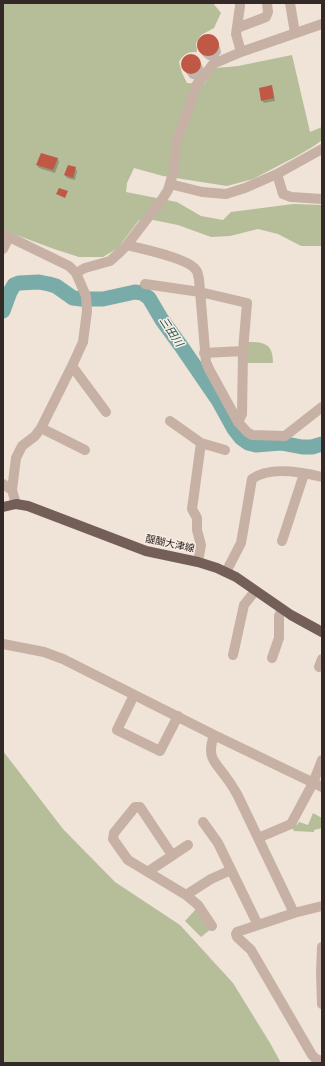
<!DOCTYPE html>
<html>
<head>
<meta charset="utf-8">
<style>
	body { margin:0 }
	#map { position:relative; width:325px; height:1066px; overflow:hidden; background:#f0e3d8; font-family:"Work Sans",sans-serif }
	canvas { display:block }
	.frame { position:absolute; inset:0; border:4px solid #332926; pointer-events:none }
</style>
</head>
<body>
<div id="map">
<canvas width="325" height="1066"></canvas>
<div class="frame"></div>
</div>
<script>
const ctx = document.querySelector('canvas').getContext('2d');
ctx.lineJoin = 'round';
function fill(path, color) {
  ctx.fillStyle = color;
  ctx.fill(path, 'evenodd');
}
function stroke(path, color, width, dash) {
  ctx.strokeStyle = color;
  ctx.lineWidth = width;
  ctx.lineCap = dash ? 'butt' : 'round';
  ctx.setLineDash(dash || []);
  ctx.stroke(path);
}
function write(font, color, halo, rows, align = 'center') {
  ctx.font = font + ' "Work Sans","Noto Sans JP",sans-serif';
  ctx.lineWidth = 3;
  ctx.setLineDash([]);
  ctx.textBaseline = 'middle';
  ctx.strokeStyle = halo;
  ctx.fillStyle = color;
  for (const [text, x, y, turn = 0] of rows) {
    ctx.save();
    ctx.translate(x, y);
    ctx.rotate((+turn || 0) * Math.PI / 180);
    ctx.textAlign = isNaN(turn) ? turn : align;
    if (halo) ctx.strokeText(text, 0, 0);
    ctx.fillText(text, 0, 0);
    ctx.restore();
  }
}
fill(new Path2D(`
	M3,3H213L221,13L214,28L201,35L196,43L197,52C188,52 184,53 179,62L182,73L187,83L204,84L216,68L238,66L292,55L310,132L322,127V140L314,146L297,156L253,179L227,186L163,176L134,168L127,183L126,192L177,202L201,216L223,220L231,212L293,204L322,205V246H301L278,234L258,229L230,236L211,237L178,225L153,220H139L118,248L103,257H79L54,249L3,230Z
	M248,342C265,342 273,344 273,363H247Z
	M3,751L63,829L115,882L180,925L233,983L270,1043L281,1063H3Z
	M313,813L322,818V828L314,830V832L294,831L292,827L294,823L297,825L299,822L308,825Z
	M196,909L211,929L201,937L185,921Z`), '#b5be99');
fill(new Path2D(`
	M210,35L213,36L217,41L220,47L221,53L217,58L211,60H208L203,56L200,50L199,44L201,38L203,36Z
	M189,55L195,56L198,58L204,69L195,80L190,78L182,67V64L184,58Z
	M271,86L273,90L275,101L264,103L262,100Z
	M41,154L58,159L59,162L55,173L39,168L37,165Z
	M75,168L77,171L75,180L67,178L65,175Z`), '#0003');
stroke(new Path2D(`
	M3,311L10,292L14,285L19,283L39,282L49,284L56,286L73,298L81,299H103L135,292L142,293L149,298L162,320L181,346L218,400L234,429L241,438L248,443L256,445L281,443L302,447H312L322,444`), '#79aba9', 15);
fill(new Path2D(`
	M197 45a11 11 0 1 1 22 0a11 11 0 1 1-22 0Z
	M181 64a10 10 0 1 1 20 0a10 10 0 1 1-20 0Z
	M272,85L274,98L261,101L259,88Z
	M41,153L58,158L53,170L36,165Z
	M68,165L76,167L73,178L64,175Z
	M59,188L68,191L65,198L56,194Z`), '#c05846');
stroke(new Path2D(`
	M240,3V6L236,34L241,52
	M290,3L295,33
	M237,28L266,17L268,12L267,3
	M277,174L283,194L291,197L322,199
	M170,184L202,192L226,194L245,188L277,174L322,149
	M3,234L69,266L76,273L86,296L87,311L83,342L72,366L41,428L35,436L22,446L16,458L12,490L16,504
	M127,245C141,249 189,258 196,270C198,272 198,276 199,279L206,362L209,369L238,422L247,432L252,435L285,436L322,407
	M3,249L9,237
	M76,273L85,268L110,261L119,253L127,245L163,198L168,190L174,170L176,144L197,84L205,75L213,64L241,52L322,24
	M145,284L200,292L247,303L243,351L242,414L238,422
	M204,353L243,351
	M72,366L106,412
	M170,421L201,443
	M41,428L85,450
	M3,484L12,490
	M282,541L304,474
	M198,562L201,545L197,530V518L192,509L201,443L225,450
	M226,572L241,543L252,479C269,466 302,472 322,477
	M3,644L44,652L63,659L214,735L322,787
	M233,655L244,605L255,591
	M272,658L279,638V616L282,609
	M319,667L322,659
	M134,695L117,730L160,751L178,716
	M214,735C206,759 215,761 228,780C232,785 235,791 238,796L294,913
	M203,822L218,843L258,925L294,913L322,906
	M258,838L291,824L313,783L322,760
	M172,855L140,807H135L114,833L113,839L128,860L186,895L211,879L231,870
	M149,871L188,845
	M186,895L198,905L212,926
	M258,925L237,932L236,934L237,937L251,950L312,1055L316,1059L322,1061
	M322,947L321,972L322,1004`), '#c7b1a5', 10);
stroke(new Path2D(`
	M3,507L16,504L28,506L146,551L198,562L217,568L236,577L291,615L322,632`), '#745f58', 10);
write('10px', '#332926', '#f8ede4', [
	["醍醐大津線",170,544,12]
]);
write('italic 11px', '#1e5251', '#f8ede4', [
	["三田川",171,332,57]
]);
</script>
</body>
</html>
